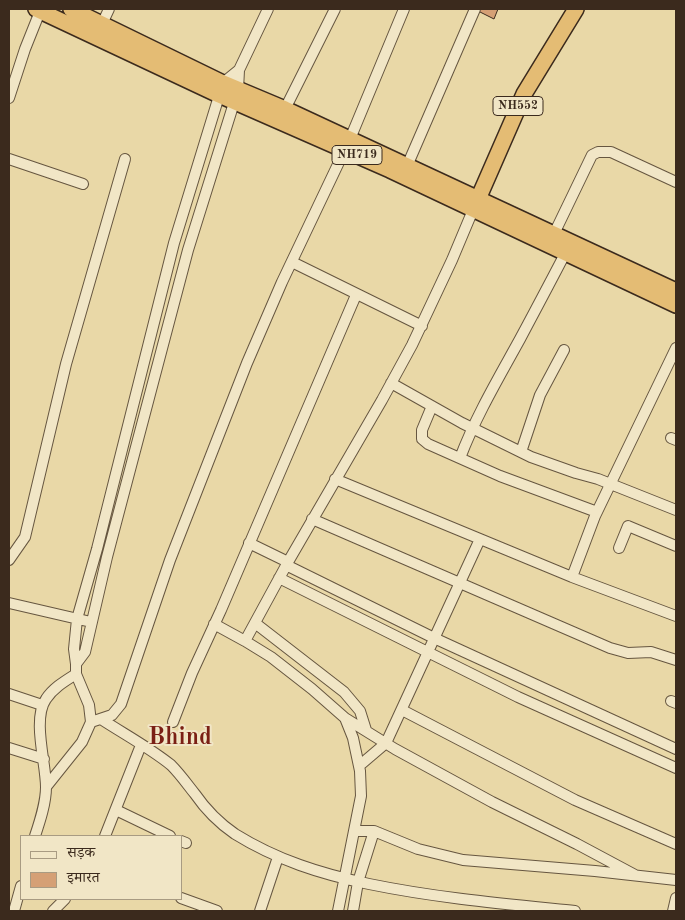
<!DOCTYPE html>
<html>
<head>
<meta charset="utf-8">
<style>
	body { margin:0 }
	#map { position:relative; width:685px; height:920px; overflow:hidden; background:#e9d8a7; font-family:"Old Standard TT","Noto Serif Devanagari",serif }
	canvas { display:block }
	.frame { position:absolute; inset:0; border:10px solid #3b2a1d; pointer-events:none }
	.legend { position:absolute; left:20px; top:835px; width:162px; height:65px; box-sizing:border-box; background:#f1e6c6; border:1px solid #a89b82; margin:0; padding:6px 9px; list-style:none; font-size:15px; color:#3b2a1d }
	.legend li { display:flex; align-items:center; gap:10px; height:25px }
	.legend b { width:25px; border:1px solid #a89b82 }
</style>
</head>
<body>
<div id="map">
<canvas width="685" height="920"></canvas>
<div class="frame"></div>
<ul class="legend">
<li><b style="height:6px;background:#f1e6c6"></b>सड़क</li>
<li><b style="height:14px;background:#d5a075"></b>इमारत</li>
</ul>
</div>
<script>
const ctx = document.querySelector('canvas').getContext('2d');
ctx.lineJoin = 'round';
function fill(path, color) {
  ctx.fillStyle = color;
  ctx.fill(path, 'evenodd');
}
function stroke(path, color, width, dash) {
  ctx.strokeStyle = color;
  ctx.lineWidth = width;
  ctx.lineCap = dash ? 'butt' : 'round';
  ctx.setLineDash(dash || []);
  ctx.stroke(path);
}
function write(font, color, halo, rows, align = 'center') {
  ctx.font = font + ' "Old Standard TT",serif';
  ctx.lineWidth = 4;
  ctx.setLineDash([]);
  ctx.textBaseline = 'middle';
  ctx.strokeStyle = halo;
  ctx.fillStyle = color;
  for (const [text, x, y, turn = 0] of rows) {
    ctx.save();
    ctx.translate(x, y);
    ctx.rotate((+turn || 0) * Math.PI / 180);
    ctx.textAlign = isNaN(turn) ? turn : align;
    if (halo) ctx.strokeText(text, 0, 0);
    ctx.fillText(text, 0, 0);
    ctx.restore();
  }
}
const building = new Path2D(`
	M476,9H498L494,19L476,10Z`);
fill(building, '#d5a075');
stroke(building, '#3b2a1d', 1);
const minor = new Path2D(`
	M102,24L109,9
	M9,98L25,49L41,9
	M285,109L335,9
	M9,159L83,184
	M407,166L475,9
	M552,238L592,155L598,152H611L676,182
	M292,262L422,326
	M391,383L462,423L531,457L576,473L598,479L676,510
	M432,406L422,430V439L428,444L500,476L597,512
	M671,438L676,440
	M521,452L540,395L564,350
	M460,458C476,416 498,379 520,339C536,309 552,279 568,248
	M335,479L572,577L676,616
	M312,519L610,648L628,653L651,652L676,660
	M249,543L288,562
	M619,548L628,526L676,546
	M9,560L25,537L66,364L125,159
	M286,565L434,638L676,749
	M572,577L595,516L676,348
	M279,578L518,697L676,768
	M9,603L91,622
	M255,623L344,692L360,711L366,730
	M214,624L245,641L271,657L312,689L345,718L395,749L492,802L577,844L635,875
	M245,641L288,562L382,400L412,345L452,260L473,210
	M76,664L85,652L107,557L188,250L238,90L239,70L268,9
	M9,694L42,705
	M671,701L676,703
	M402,710L575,800L676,844
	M101,719C124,734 150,748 171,765C180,774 187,784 195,794C206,810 219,823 235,834C277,860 321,874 369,884C437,898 506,904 575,911
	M91,722L112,715L121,704L170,560L247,363L282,282L350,139L404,9
	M173,722L192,673L221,610L356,295
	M9,748L44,759
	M359,766L386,743L480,539
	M46,787L82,742L91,722L89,705L76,674V664L74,649L77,619L97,549L174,243L223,83L239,70
	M116,810L170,836
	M355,831H374L418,849L463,860L595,871L676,880
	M35,836C40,821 46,803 46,787C46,763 32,719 46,699C53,688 65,681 76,674
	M105,836L141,745
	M181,841L186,843
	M181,898L217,911
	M14,911L21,886
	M53,911L65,899
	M260,911L278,857
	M338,911L361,796L360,771L353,738L345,718
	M353,911L358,882L374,831
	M673,911L676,898`);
const highway = new Path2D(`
	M36,9L219,95L390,170L676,305
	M71,9L223,83L285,109L676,291
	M475,206L524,94L576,9`);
stroke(minor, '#665640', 12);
stroke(highway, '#3b2a1d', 18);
stroke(minor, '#f1e6c6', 10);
stroke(highway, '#e4bc74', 15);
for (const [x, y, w] of [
	[518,106,50],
	[357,155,50]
]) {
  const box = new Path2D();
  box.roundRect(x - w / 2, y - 9.5, w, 19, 4);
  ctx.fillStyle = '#f1e6c6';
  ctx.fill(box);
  stroke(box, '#3b2a1d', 1);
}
write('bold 12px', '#3b2a1d', null, [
	["NH552",518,106],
	["NH719",357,155]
]);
write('bold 24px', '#7a1f14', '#f1e6c6', [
	["Bhind",180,738]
]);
</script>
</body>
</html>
